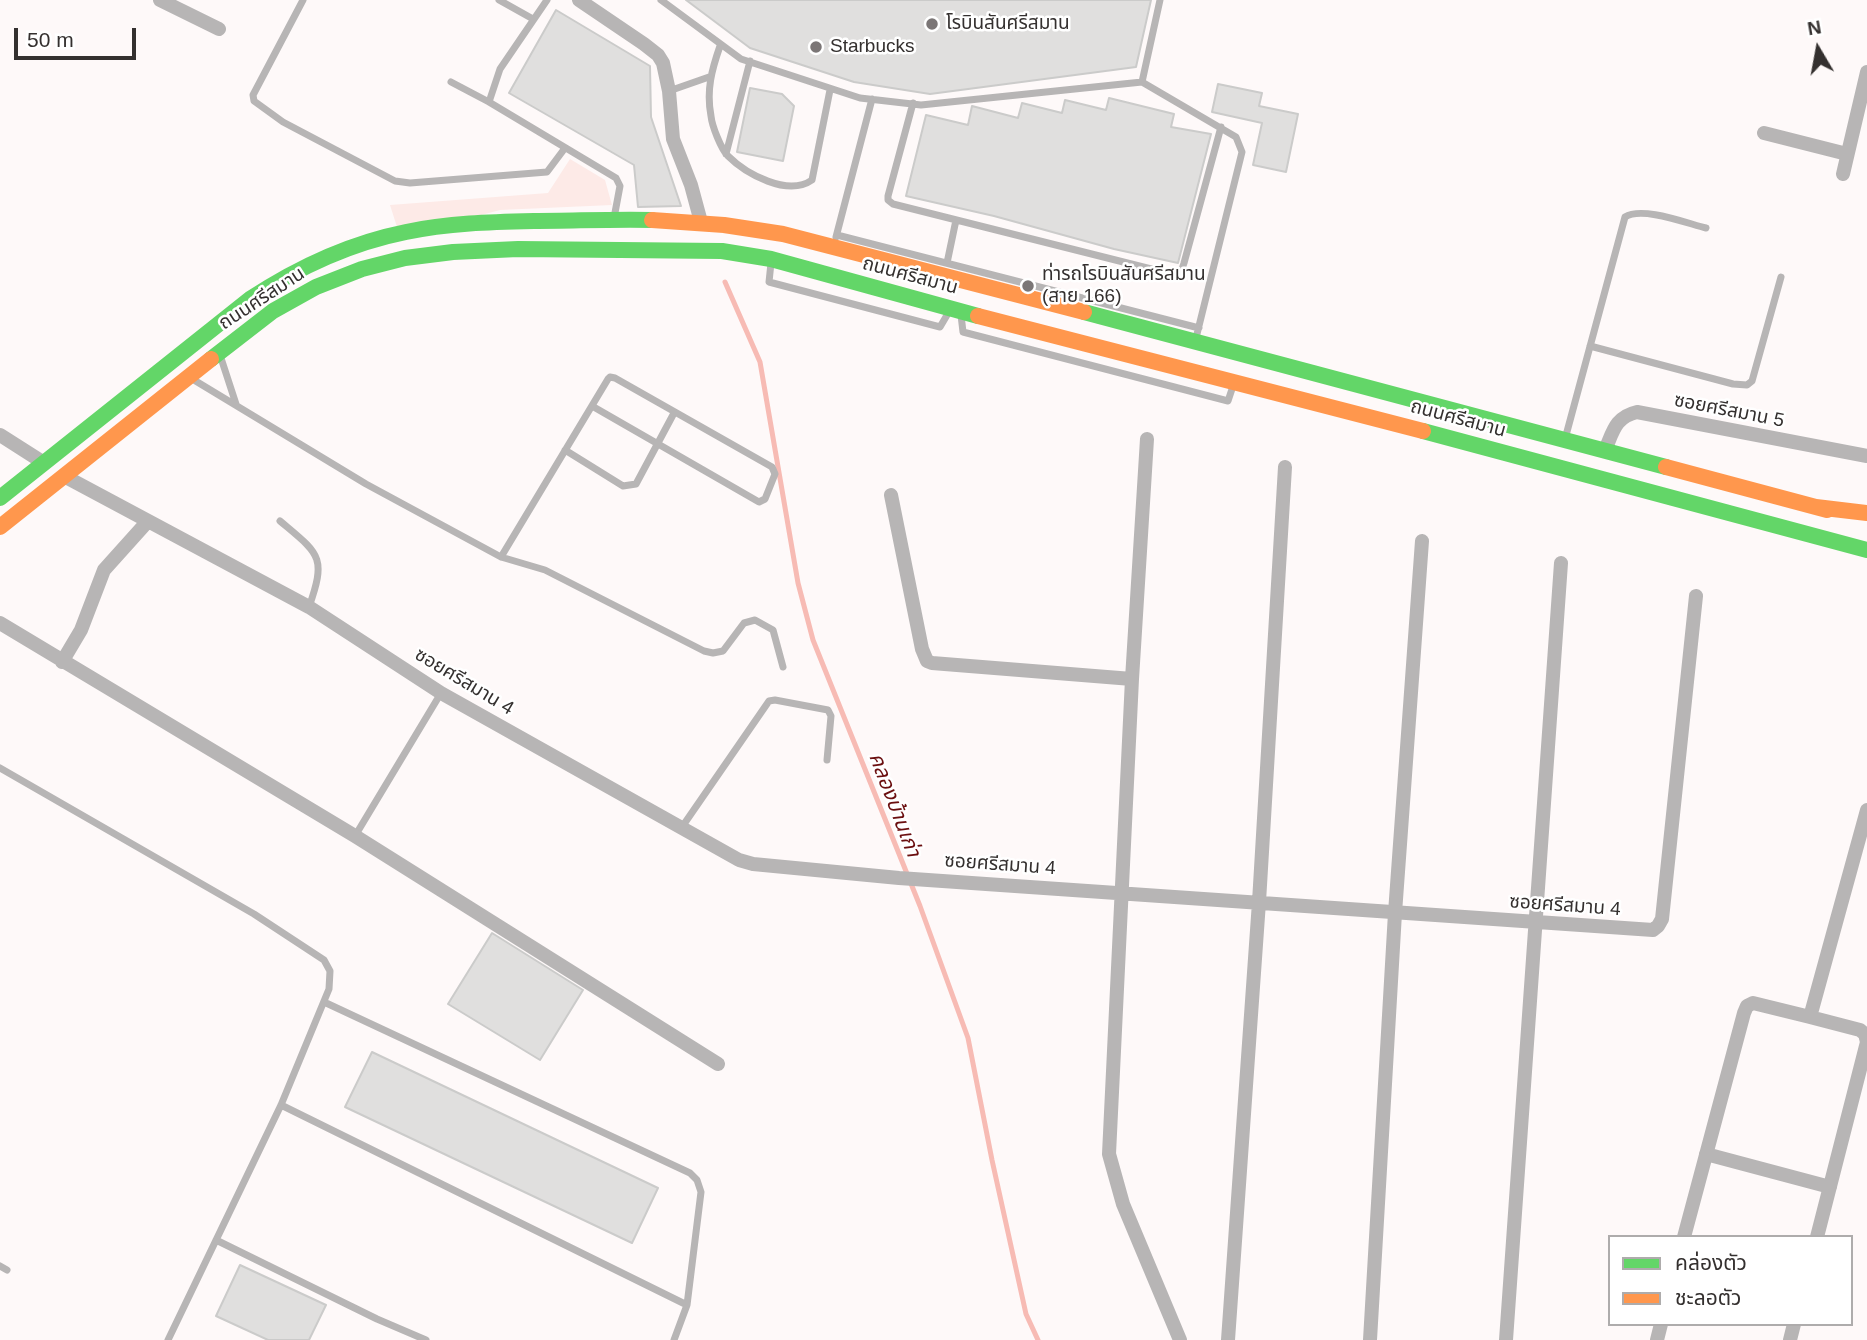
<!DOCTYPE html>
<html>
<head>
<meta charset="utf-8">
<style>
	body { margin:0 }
	#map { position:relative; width:1867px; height:1340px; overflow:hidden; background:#fef9f9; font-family:Helvetica,"Noto Sans Thai",sans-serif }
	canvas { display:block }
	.legend { position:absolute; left:1608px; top:1235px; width:245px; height:91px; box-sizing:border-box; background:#fff; border:2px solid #aeacac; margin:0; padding:9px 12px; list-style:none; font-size:21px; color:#34302f }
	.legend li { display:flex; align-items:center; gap:14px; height:35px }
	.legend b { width:35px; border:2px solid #aeacac }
	.north { position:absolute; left:1783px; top:14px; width:70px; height:70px; -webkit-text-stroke:5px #fff; paint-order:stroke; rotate:350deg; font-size:19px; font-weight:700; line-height:28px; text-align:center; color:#34302f }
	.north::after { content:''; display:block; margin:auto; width:24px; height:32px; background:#34302f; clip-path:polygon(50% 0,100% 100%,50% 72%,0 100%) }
	.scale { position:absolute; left:14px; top:28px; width:122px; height:32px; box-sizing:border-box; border:4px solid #34302f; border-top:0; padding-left:9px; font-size:21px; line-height:24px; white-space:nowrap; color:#34302f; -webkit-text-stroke:5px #fff; paint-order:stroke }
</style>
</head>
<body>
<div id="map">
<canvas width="1867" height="1340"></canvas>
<ul class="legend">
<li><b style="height:9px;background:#63d668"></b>คล่องตัว</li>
<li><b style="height:9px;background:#ff974d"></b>ชะลอตัว</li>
</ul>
<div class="north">N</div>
<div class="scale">50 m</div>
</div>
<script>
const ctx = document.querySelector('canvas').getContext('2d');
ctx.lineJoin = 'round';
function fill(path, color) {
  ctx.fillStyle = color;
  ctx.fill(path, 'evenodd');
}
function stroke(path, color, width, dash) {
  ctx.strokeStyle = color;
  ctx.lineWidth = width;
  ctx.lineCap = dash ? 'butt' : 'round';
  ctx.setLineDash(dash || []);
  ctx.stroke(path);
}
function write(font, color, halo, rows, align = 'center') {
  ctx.font = font + ' Helvetica,"Noto Sans Thai",sans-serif';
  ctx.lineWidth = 5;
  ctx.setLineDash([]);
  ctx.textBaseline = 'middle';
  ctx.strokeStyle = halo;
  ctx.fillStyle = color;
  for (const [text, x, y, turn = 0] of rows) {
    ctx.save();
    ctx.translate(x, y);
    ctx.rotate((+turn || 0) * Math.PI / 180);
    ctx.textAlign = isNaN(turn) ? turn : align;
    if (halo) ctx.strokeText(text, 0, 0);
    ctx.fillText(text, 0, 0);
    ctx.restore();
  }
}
fill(new Path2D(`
	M570,159L605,180L612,205L500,210L470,218L397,227L390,205L548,193Z`), '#fdeae7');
stroke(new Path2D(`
	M725,282L760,362L798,583L813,640L920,906L968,1038L992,1160L1026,1314L1038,1340`), '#f7bbb4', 5);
const building = new Path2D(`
	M686,0H1151L1136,67L930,94L854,82L750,48Z
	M556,10L650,66L651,117L681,206L638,207L634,165L509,93Z
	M1218,84L1262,93L1259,106L1298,114L1286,172L1253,165L1262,123L1212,112Z
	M750,88L782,94L794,106L783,161L737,152Z
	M1109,98L1174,114L1171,127L1211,134L1178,263L1114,249L994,216L906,196L926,115L968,125L972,106L1018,118L1022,103L1062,113L1065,100L1106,110Z
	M492,933L583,990L540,1060L448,1004Z
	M372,1052L658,1188L632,1243L345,1107Z
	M240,1265L326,1305L309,1340H268L216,1316Z`);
fill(building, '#e0dfde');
stroke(building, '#cbcbca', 2);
stroke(new Path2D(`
	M303,0L253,95L254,101L283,122L395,181L410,183L547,172L565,148
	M499,0L533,19
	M547,0L500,69L489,102L616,178L620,186L614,218
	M661,0L741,59L860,98L921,105L1142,82L1236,137L1242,152L1196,338
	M720,46C712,69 706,90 711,116C712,126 721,149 728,156C746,174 788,197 812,180L830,90
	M451,82L489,102
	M1142,82L1160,0
	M669,91L709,77
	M913,103L888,196V200L893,204L1175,275L1181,272L1184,263L1221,127
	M726,154L750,61
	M837,235L1199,328
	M836,237L872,99
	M771,263L769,282L940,327L950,310
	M947,263L956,220
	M961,315L963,332L1228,401L1234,383
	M1590,346L1733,384L1747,385L1752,381L1781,277
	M220,355L236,404
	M189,377L366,484L501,557L545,570L704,651L713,653L723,651L744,623L755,620L773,630L783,667
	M1565,439L1625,217C1642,206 1686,223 1706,228
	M565,450L623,486L636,484L674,413
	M280,521C319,554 327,556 309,607
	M501,557C537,498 572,438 608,379L610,377L615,378L772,467L775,474L765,499L759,502L592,406
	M0,768L254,914L324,960L330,971L329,989L281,1105L168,1340
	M682,827L769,701L775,700L828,710L831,716L827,760
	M355,836L441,693
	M281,1105L687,1305L701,1192L697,1180L690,1173L324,1002
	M216,1240L377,1319L426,1340
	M0,1266L7,1270
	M674,1340L687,1305`), '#b7b5b5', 7);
stroke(new Path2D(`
	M160,0L219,29
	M579,0L644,44L658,55L663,63L669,91L673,139L691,185L701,222
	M1764,133L1847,154
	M1843,174L1867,72
	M0,435L44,463
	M1147,439L1132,679L1109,1154L1123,1204L1180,1340
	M1605,450C1613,432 1615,417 1637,412L1867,456
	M64,476L309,607L441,693L739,860L753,864L899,878L1653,930L1658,926L1662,919L1696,596
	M891,495L922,649L927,661L932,663L1132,679
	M0,623L355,836L718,1064
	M62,662L81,630L104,570L148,521
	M1810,1017L1860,1030L1865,1034L1867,1042L1817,1237
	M1706,1154L1830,1187
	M1684,1237L1744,1013L1747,1006L1753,1003L1810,1017L1867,810
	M1228,1340L1259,902L1285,467
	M1370,1340L1395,913L1422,541
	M1506,1340L1561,563
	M1657,1340L1661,1324
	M1790,1340L1794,1324`), '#b7b5b5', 14);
stroke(new Path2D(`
	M1084,312L1666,467
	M211,359L273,311L316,287L362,269L405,258L453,252L518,249L722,251L771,259L978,316
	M1423,431L1867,550
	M0,498L250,299C297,268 351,243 406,232C448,223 491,222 534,221C573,221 612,219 652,220`), '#63d668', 16);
stroke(new Path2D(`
	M652,220L724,225L783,234L1084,312
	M978,316L1423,431
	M1666,467L1827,510
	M1816,507L1867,513
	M0,527L211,359`), '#ff974d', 16);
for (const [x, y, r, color] of [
	[932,24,7,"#7b7676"],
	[816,47,7,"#7b7676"],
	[1028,286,7,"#7b7676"]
]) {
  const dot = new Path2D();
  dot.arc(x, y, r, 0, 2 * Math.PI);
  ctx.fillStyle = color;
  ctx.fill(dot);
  stroke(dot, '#fff', 2.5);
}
write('19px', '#34302f', '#fff', [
	["โรบินสันศรีสมาน",946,24],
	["Starbucks",830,47],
	["ท่ารถโรบินสันศรีสมาน",1042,275],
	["(สาย 166)",1042,297]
], 'left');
write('19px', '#34302f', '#fff', [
	["ถนนศรีสมาน",910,276,15],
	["ถนนศรีสมาน",262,299,-33],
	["ซอยศรีสมาน 5",1729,411,11],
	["ถนนศรีสมาน",1458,419,15],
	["ซอยศรีสมาน 4",464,682,31],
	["ซอยศรีสมาน 4",1000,865,4],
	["ซอยศรีสมาน 4",1565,906,4]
]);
write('italic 21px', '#6b0f10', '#fff', [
	["คลองบ้านเก่า",894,805,69]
]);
</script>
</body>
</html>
